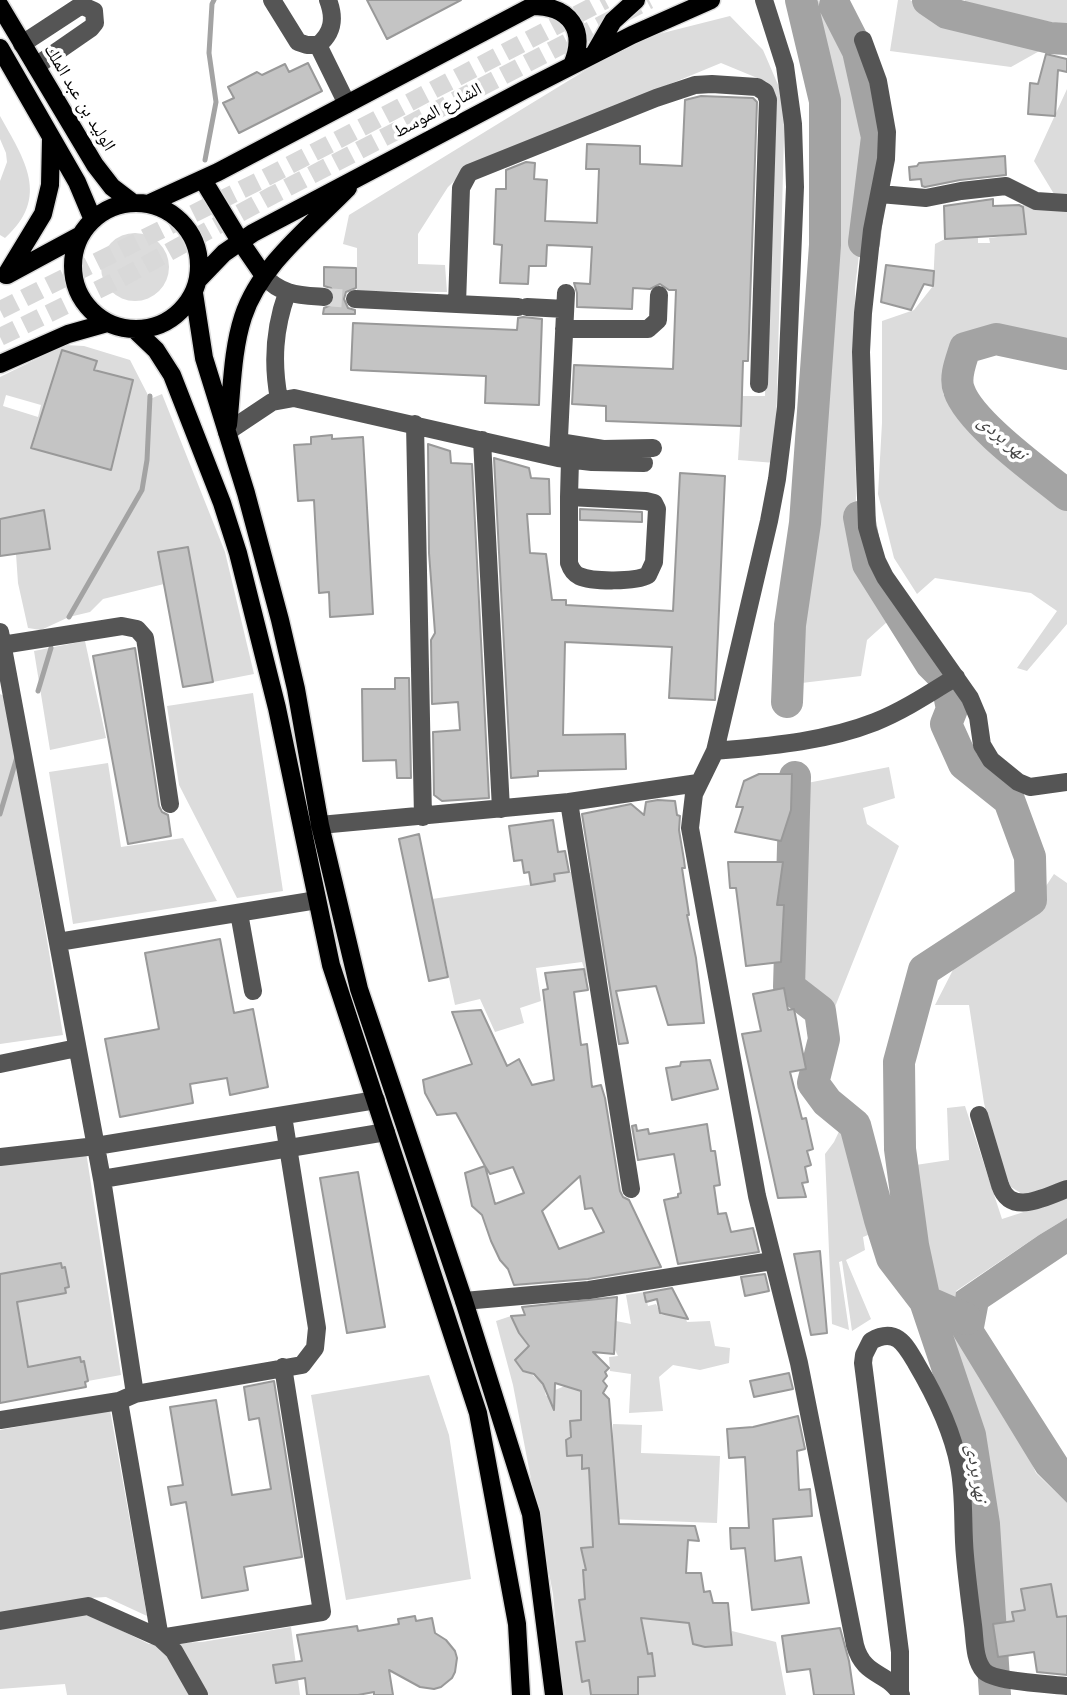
<!DOCTYPE html>
<html>
<head>
<meta charset="utf-8">
<style>
	body { margin:0 }
	canvas { display:block; background:#fff }
</style>
</head>
<body>
<canvas width="1067" height="1695"></canvas>
<script>
const ctx = document.querySelector('canvas').getContext('2d');
ctx.lineJoin = 'round';
function fill(path, color) {
  ctx.fillStyle = color;
  ctx.fill(path, 'evenodd');
}
function stroke(path, color, width, dash) {
  ctx.strokeStyle = color;
  ctx.lineWidth = width;
  ctx.lineCap = dash ? 'butt' : 'round';
  ctx.setLineDash(dash || []);
  ctx.stroke(path);
}
function write(font, color, halo, rows, align = 'center') {
  ctx.font = font + ' "Varela Round","Noto Naskh Arabic",sans-serif';
  ctx.lineWidth = 7;
  ctx.setLineDash([]);
  ctx.textBaseline = 'middle';
  ctx.strokeStyle = halo;
  ctx.fillStyle = color;
  for (const [text, x, y, turn = 0] of rows) {
    ctx.save();
    ctx.translate(x, y);
    ctx.rotate((+turn || 0) * Math.PI / 180);
    ctx.textAlign = isNaN(turn) ? turn : align;
    if (halo) ctx.strokeText(text, 0, 0);
    ctx.fillText(text, 0, 0);
    ctx.restore();
  }
}
fill(new Path2D(`
	M821,0L857,51L873,138L855,288L856,519L868,571L897,613L867,640L861,676L793,684L813,523L833,249L831,99L812,1Z
	M898,0H910L942,19L1067,46V56L1043,49L1011,67L890,51Z
	M965,0H1067V25L964,6Z
	M730,16L763,50L785,101L775,463L738,460L742,396H765L772,99L767,82L721,63L469,167L448,187L418,234V264L445,265L447,292L357,291V248L343,244L349,215L635,40Z
	M1067,89V195L1054,194L1034,161Z
	M0,116C24,159 51,197 5,238L0,235V181L7,162L6,153L0,139Z
	M1023,205L1067,208V349L1018,335H989L970,339L951,356L943,394L972,428L1067,506V624L1027,671L1017,668L1057,611L1031,593L935,578L917,594L894,558L878,494L882,423V321L914,310L933,286L935,244L945,239L978,237V243H990L989,238L1025,234Z
	M101 267a34 34 0 1 1 68 0a34 34 0 1 1-68 0Z
	M65,345L84,346L130,360L150,399L162,394L225,552L254,674L213,682L188,547L158,553L164,584L103,599L90,612L69,617L41,630L28,628L18,583L16,554L50,549L43,511L0,519V377ZM62,350L97,361L70,459L31,448ZM133,380L111,469L81,462ZM6,395L41,405L38,417L3,406Z
	M85,641L106,738L50,750L34,651Z
	M253,693L283,891L237,898L179,785L167,706Z
	M0,694L6,697L63,1035L0,1044Z
	M108,763L121,847L183,838L217,901L73,924L49,772Z
	M889,767L895,798L863,808L867,824L899,846L827,1027L823,1008L793,985L797,785Z
	M570,872L591,873L607,980L589,984L582,962L536,968L541,1001L520,1008L524,1023L495,1032L480,999L455,1005L432,899L554,881V874Z
	M1054,874L1067,883V1185L1027,1197L1003,1182L984,1103L969,1005H935L955,966L1034,904Z
	M965,1106L1002,1219L1067,1198V1218L1039,1235L956,1291L1036,1473L1067,1503V1616L1057,1617L1050,1584L1021,1589L1025,1610L1013,1612L1014,1621L993,1624L992,1538L981,1431L943,1333L913,1199L909,1166L949,1160L947,1108Z
	M844,1121L852,1130L875,1226L873,1233L863,1237L865,1250L846,1260L871,1319L852,1331L842,1261L839,1262L849,1330L832,1324L825,1154L834,1142Z
	M86,1152L121,1375L88,1381L85,1362H81L80,1357L29,1367L16,1303L30,1300V1294L43,1297L66,1293L65,1288L69,1287L65,1267L62,1268L60,1263L1,1274L0,1279V1165Z
	M645,1292L648,1306L656,1304L661,1315L685,1316L687,1322L710,1321L715,1346L730,1348L729,1363L700,1370L673,1365L659,1377L663,1411L629,1413L631,1374L610,1371L609,1357L618,1356L614,1348L616,1321L631,1324L626,1295Z
	M511,1316L519,1333L529,1346L515,1360L543,1384L546,1396H555V1390L565,1386L581,1391V1403L610,1419L571,1421V1437L567,1456L581,1455L583,1469L589,1468L592,1502L662,1572L583,1571L585,1598L579,1600L585,1641L576,1642L582,1681L589,1680L591,1695H562L553,1594L513,1385L496,1321Z
	M429,1375L449,1435L471,1579L346,1600L311,1395Z
	M110,1410L147,1616L106,1597L90,1598L0,1614V1430Z
	M613,1424L642,1425L641,1453L720,1456L717,1523L609,1519Z
	M82,1611L149,1644L202,1642L291,1627L300,1695H67L65,1684L0,1689V1628Z
	M636,1618L689,1623L693,1644L705,1647L732,1645V1631L776,1642L786,1695H634Z`), '#dcdcdc');
fill(new Path2D(`
	M1067,1218V1254L988,1307L984,1328L1067,1458V1503L1037,1473L951,1332L956,1292L1039,1235Z`), '#a3a3a3');
stroke(new Path2D(`
	M205,160L216,102L209,53L212,4L214,0
	M69,617L142,490L147,460L150,396
	M38,691L51,648
	M0,814L17,757`), '#a3a3a3', 5);
stroke(new Path2D(`
	M928,0L947,13L1050,38L1067,39
	M835,6L858,51L877,137L864,242
	M1067,354L996,339L965,348C961,361 954,377 959,390C970,423 1039,472 1067,495
	M859,517L868,564L931,664L946,679L952,709L946,724L964,764L1009,800L1030,857L1031,900L924,970L899,1062L900,1149L913,1245L925,1301L970,1435L984,1524L995,1695
	M787,702L790,625L805,523L825,245V101L801,0
	M795,777L789,987L820,1011L824,1039L813,1083L827,1102L855,1125L880,1220L892,1258L925,1301L966,1319`), '#a3a3a3', 32);
const building = new Path2D(`
	M367,0H461L387,39Z
	M1046,54L1067,59V72L1058,70L1055,116L1028,114L1030,83L1038,84Z
	M308,63L322,91L239,133L223,103L234,98L228,87L257,72L262,75L285,64L289,72Z
	M701,96L753,98L757,102L748,361H743L741,426L606,421V406L572,404L574,365L673,369L676,290H669L660,284L650,289L633,288L632,309L577,307V293L574,283L590,284L592,247L547,245L546,266H529L528,284L500,283L502,245L494,244L496,189H506V170L526,162L535,163L534,179L547,180L545,221L597,223L599,169H586L587,144L640,146V164L682,166L685,100Z
	M1005,156L1006,175L960,180L925,187L922,186L921,179L910,180L909,167L917,166L919,163Z
	M993,199V206L1019,205L1023,207L1026,234L945,239L944,206Z
	M886,265L934,271L933,286L924,284L911,310L881,302Z
	M324,267L356,268V288L346,292L344,299L348,308L355,310V314H323L324,308L333,304L335,297L331,288L324,286Z
	M523,317L542,319L539,405L485,403L486,376L351,370L353,323L517,330L518,318Z
	M62,350L97,361L94,370L133,380L111,470L31,448Z
	M332,435V439L363,437L373,614L330,617L329,592L319,593L314,500L298,501L294,445L311,444V437Z
	M428,444L450,451L451,463L472,464L489,798L442,801L434,795L433,732L460,730L458,702L432,704L431,640L435,633L429,553Z
	M494,458L529,468L531,478L549,479L550,514H527L530,553L546,554L552,600H566V605L673,611L680,473L725,476L715,700L669,698L672,647L565,642L563,735L625,734L626,769L538,771V776L511,778Z
	M580,509L642,512V522L580,520Z
	M44,510L50,549L0,556V519Z
	M188,547L213,682L183,687L158,552Z
	M135,648L159,806L162,812L168,815L171,836L128,844L93,656Z
	M395,678H409L411,778H397L396,760L363,761L362,689H395Z
	M759,774H792L791,810L781,841L735,832L743,807H736L744,781Z
	M658,800L675,801L677,815L680,816L679,830L684,860L685,868H682L689,915H687L696,958L704,1023L668,1025L656,986L616,991L628,1043L619,1044L582,814L631,804L644,815L646,802Z
	M553,820L558,852L565,851L569,872L554,874L555,881L531,885L529,872L524,873L522,860L514,861L509,826Z
	M419,834L448,977L429,981L399,839Z
	M728,862H783L777,905H784L781,962L746,966L736,888H730Z
	M220,939L234,1013L253,1009L268,1087L230,1095L227,1078L190,1084L193,1103L120,1117L105,1039L159,1029L145,953Z
	M584,969L588,990L574,992L581,1045L587,1044L592,1087L601,1085L605,1098L620,1191L623,1197L629,1200L661,1267L588,1279L514,1285L508,1269L500,1260L491,1241L482,1215L472,1206L465,1173L485,1166L456,1113L437,1115L425,1093L423,1080L472,1064L452,1012L481,1010L507,1066L519,1059L532,1085L554,1080L543,990L548,989L545,973ZM485,1166L490,1174L513,1167L524,1193L495,1204ZM580,1176L585,1209L592,1208L604,1232L559,1249L542,1211Z
	M784,988L788,1010L794,1009L806,1069L790,1072L802,1119L806,1118L813,1149L807,1151L811,1165L805,1167L808,1182L802,1183L806,1197L778,1198L742,1034L761,1031L753,994Z
	M710,1060L718,1089L672,1100L666,1068L680,1066L681,1062Z
	M707,1124L711,1151H715L720,1185L714,1186L718,1214L726,1213L731,1232L753,1228L759,1252L678,1264L664,1200L678,1197V1194L681,1193L674,1154L638,1160L632,1126L636,1125L637,1131L648,1129L649,1134Z
	M358,1172L385,1327L347,1333L320,1178Z
	M820,1251L827,1333L811,1335L794,1254Z
	M61,1263L62,1268L65,1267L69,1287L65,1288L66,1293L17,1302L28,1367L80,1357L81,1362L84,1361L88,1381L85,1382L86,1387L0,1403V1274Z
	M765,1274L769,1291L745,1296L741,1277Z
	M672,1288L688,1319L660,1313L657,1299L646,1302L644,1293Z
	M617,1297L614,1354L593,1352L609,1368L605,1372L607,1376L603,1381L607,1386L603,1393L609,1399L619,1524L695,1526L699,1541L688,1540L686,1573H701L704,1592L710,1591L713,1603H728L732,1645L705,1647L693,1644L689,1623L641,1618L648,1654L652,1653L655,1676L638,1677V1695H591L589,1680L582,1682L576,1642L585,1641L579,1600L585,1599L583,1570H586L581,1548L593,1547L589,1468L582,1469V1455L567,1456L566,1440L571,1437L570,1421L581,1420V1391L555,1383L554,1410L543,1384L534,1374L523,1371L515,1360L529,1346L519,1333L511,1316L525,1315L522,1307Z
	M789,1373L793,1389L754,1397L750,1381Z
	M274,1381L302,1557L244,1567L248,1590L202,1598L186,1502L171,1505L168,1487L183,1485L170,1407L216,1400L232,1495L271,1489L259,1418L249,1420L244,1387Z
	M798,1416L805,1449L797,1451L799,1490L810,1489L812,1516L773,1519L775,1561L801,1557L809,1603L752,1610L745,1548L731,1549L730,1528H749L745,1457L729,1458L727,1429L753,1427Z
	M1051,1584L1057,1617L1067,1616V1675L1037,1672L1034,1652L998,1657L993,1624L1014,1621L1012,1612L1025,1610L1021,1589Z
	M415,1616L416,1621L432,1618L435,1633L446,1640L455,1651L457,1658L455,1672L452,1678L441,1687L434,1689L420,1687L389,1670L393,1695H374V1692L358,1695H307L305,1678L276,1683L273,1665L302,1661L297,1635L357,1626L358,1631L399,1624L398,1619Z
	M840,1628L849,1661L854,1695H814L810,1669L787,1672L782,1636Z`);
fill(building, '#c4c4c4');
stroke(building, '#999', 2);
stroke(new Path2D(`
	M324,297L355,299`), '#d9d9d9', 18, [18, 9]);
stroke(new Path2D(`
	M0,310L265,178L605,0
	M0,337L116,281L273,195L649,0`), '#d9d9d9', 18, [18, 9]);
const major = new Path2D(`
	M0,6L95,165L112,187L133,203
	M532,6C570,6 587,30 572,65
	M0,48L77,182L93,220
	M594,54L613,21L636,0
	M203,180L240,241L264,276
	M73 266a63 63 0 1 1 126 0a63 63 0 1 1-126 0Z
	M148,204L218,172L544,0
	M6,275L43,214L50,185L51,139
	M7,275L81,235
	M198,280L224,253L253,233L524,90L632,35L711,0
	M194,293L204,358L246,493L280,620L296,689L320,825L359,989L464,1301L531,1514L554,1695
	M135,330L156,350L172,375L222,503L238,553L277,708L331,965L478,1413L517,1624L521,1695
	M0,364L68,334L107,323
	M228,425C232,390 232,351 243,317C260,265 310,227 348,188`);
stroke(major, '#dbdbdb', 21);
stroke(new Path2D(`
	M272,0L298,42L307,45H318C333,33 335,18 328,0
	M764,0L785,66L793,124L795,187L786,407L777,479L769,521L715,751L694,794L690,828L757,1196L799,1363L855,1645C864,1678 888,1671 901,1695
	M863,40L878,81L887,132L886,159L872,230L863,313L861,352L867,527L877,561L885,577L970,698L978,717L982,745L991,760L1018,782L1030,787L1067,782
	M22,44L77,8L83,6L94,11L95,23L91,28L36,66
	M318,45L347,104
	M880,194L926,198L961,191L1006,186L1036,201L1067,203
	M264,276C281,295 299,295 324,297
	M355,299L518,307
	M457,304L461,188L469,173L656,98L695,85L712,84L757,87L765,92L768,100L759,384
	M527,307L565,309
	M564,329H648L658,320L659,295
	M279,399C272,362 274,329 287,293
	M415,424L423,817
	M227,432L272,402L294,398L558,458L592,462L644,463
	M482,440L501,809
	M559,442L603,449L653,448
	M558,458L566,293
	M569,497L646,501L654,503L657,509L654,562L648,575C636,582 592,582 579,576C573,573 571,569 569,563Z
	M569,497L570,460
	M0,632L102,1179L135,1394L119,1401L160,1638L174,1651L199,1695
	M2,645L122,626L137,629L145,638L170,804
	M715,751C769,746 824,742 875,722C903,711 930,693 956,677
	M569,802L631,1189
	M320,825L569,802L698,783
	M239,913L253,991
	M58,942L317,900
	M0,1064L77,1048
	M979,1115L1000,1185C1011,1217 1044,1197 1067,1189
	M0,1157L96,1146L376,1100
	M102,1179L386,1132
	M464,1301L589,1290L772,1261
	M135,1394L302,1365L315,1348L317,1328L283,1116
	M0,1420L119,1401
	M0,1621L88,1606L160,1638L322,1612L283,1367
	M900,1693V1652L863,1363L864,1355L871,1341C896,1327 905,1344 916,1363C935,1395 952,1429 959,1466C965,1496 962,1526 965,1556C967,1579 970,1602 973,1625C975,1640 974,1660 984,1671C994,1682 1051,1684 1067,1686`), '#555', 18);
stroke(major, '#000', 18);
write('18px', '#000', '#fff', [
	["الوليد بن عبد الملك",79,98,59],
	["الشارع الموسط",438,111,-28]
]);
write('italic 19px', '#444', '#fff', [
	["نهر بردى",1002,438,41],
	["نهر بردى",976,1473,81]
]);
</script>
</body>
</html>
